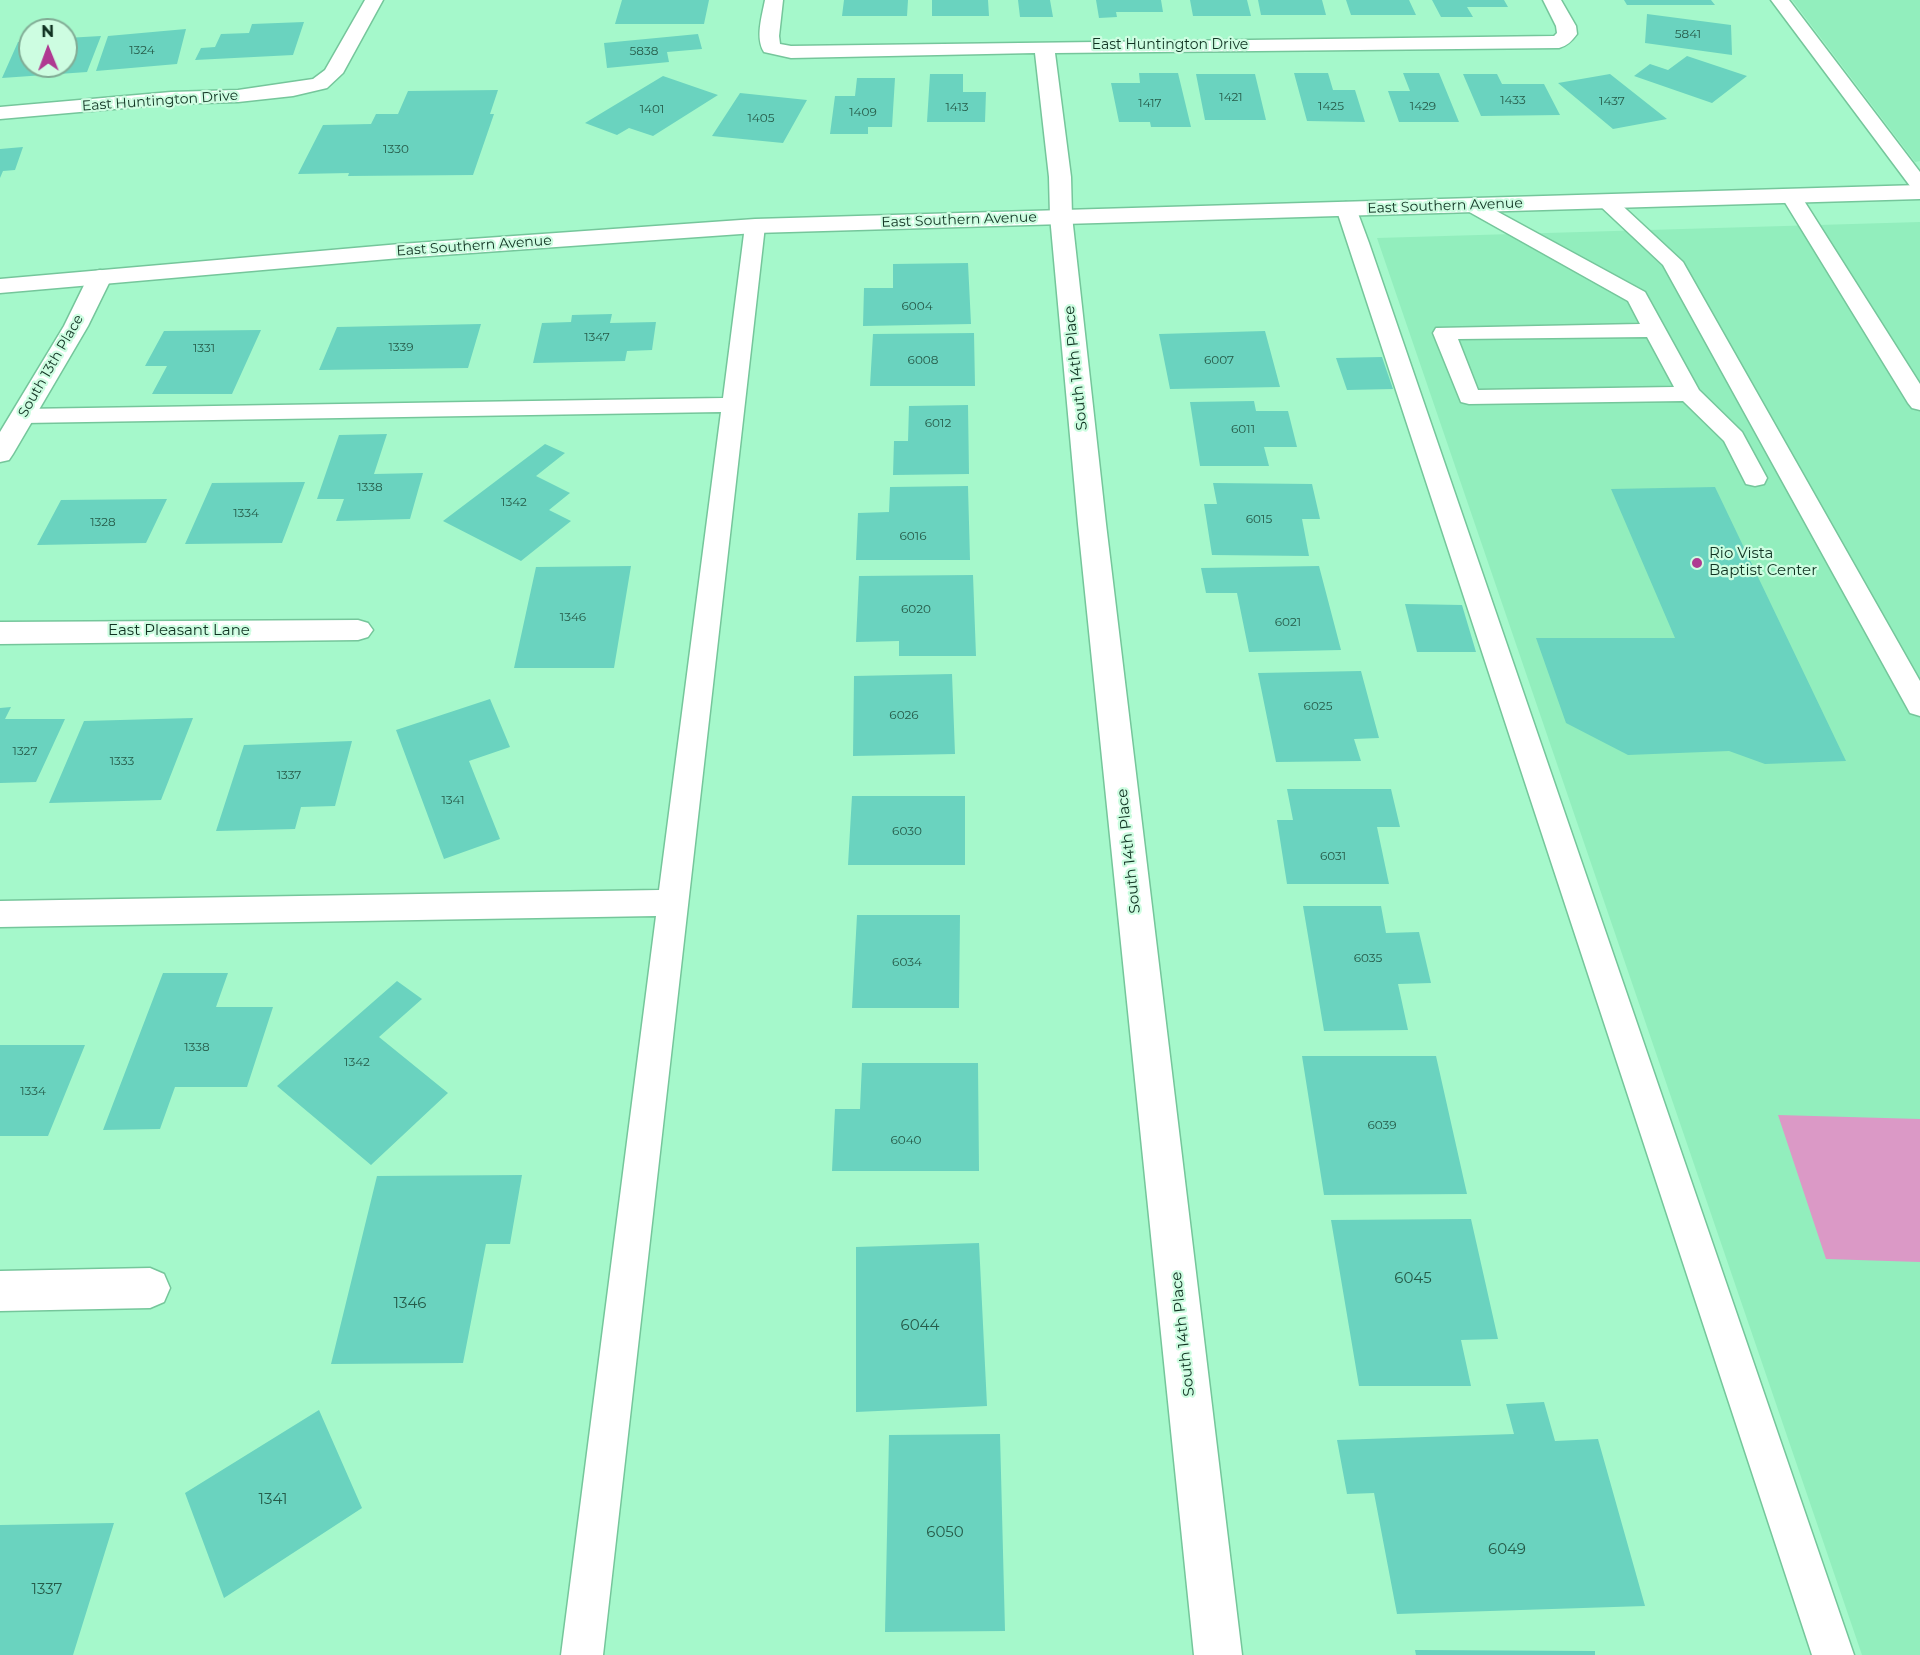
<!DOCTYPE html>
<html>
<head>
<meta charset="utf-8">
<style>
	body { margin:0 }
	#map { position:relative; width:1920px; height:1655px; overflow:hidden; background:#a5f8cb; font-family:Montserrat,sans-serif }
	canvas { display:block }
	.north { position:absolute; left:18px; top:18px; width:60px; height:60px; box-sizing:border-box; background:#cdfde1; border:2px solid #81ac95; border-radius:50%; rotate:359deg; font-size:16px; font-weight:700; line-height:24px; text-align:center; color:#103322 }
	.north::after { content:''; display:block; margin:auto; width:21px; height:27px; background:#af3a91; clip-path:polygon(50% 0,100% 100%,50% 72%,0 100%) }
</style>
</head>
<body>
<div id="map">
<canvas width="1920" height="1655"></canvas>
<div class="north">N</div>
</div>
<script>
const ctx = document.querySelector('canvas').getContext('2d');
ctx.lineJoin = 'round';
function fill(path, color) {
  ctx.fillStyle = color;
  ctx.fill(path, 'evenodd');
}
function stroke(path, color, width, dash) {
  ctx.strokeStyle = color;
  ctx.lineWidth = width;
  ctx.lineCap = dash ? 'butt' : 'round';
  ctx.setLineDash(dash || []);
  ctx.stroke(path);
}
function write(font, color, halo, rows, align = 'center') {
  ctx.font = font + ' Montserrat,sans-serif';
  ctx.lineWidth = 4.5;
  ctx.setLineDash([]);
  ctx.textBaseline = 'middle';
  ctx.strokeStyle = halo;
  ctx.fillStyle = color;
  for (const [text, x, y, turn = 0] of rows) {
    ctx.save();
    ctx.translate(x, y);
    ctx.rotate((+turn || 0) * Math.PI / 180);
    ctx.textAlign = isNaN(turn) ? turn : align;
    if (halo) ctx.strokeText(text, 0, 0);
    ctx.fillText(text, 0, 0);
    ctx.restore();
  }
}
fill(new Path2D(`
	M1792,0H1920V161L1915,162Z
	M1920,222V1655H1862L1377,238Z`), '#92eebd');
fill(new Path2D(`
	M1778,1115L1920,1119V1262L1826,1259Z`), '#db99c6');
fill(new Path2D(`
	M622,0H709L704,24H615Z
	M844,0H908L907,16H842Z
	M932,0H988L989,16H932Z
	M1018,0H1050L1053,17H1020Z
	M1096,0H1161L1163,12H1116L1117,17L1099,18Z
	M1190,0H1247L1251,16H1193Z
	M1258,0H1322L1326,15H1261Z
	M1346,0H1409L1416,15H1351Z
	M1432,0H1504L1508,7H1467L1473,17H1441Z
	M1624,0H1711L1715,5H1627Z
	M1647,14L1731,25L1732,55L1645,43Z
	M304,22L293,55L195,60L201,48L215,47L221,34L249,33L252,24Z
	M186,29L177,64L96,71L108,36Z
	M698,34L702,49L667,52L669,62L607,68L604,43Z
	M101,36L87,72L2,78L18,42L30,41V66H66V38Z
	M1687,56L1747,76L1712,103L1634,76L1650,64L1668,70Z
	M1139,73H1178L1191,127H1151L1150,122H1119L1111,83H1140Z
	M1294,73H1328L1333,90H1355L1365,122L1307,121Z
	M1403,73H1439L1459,122H1399L1388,91H1410Z
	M930,74H963V92H986L985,122H927Z
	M1196,74H1255L1266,120H1205Z
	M1463,74H1497L1502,84H1544L1560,115L1481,116Z
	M1610,74L1667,119L1613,129L1558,83Z
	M663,76L718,95L653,136L629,128L617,135L585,123Z
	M857,78H895L892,127H868V134H830L835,96H855Z
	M498,90L490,114H494L473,175L348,176L349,173L298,174L323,125L371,124L376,114H398L408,91Z
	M740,93L807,100L783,143L712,136Z
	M23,147L15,170L3,171L0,178V149Z
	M968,263L971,324L863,326L864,288H893V264Z
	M612,314L610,323L656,322L652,350L627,351L625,361L533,363L542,323L571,322L572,315Z
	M481,324L468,368L319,370L337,327Z
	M261,330L232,394H152L167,366H145L164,331Z
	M1265,331L1280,387L1170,389L1159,334Z
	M974,333L975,386H870L873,334Z
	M1382,357L1393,389L1347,390L1336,358Z
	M1254,401L1256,411H1288L1297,447H1264L1269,466H1200L1190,402Z
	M968,405L969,474L893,475L894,441H908L909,406Z
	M387,434L374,474L423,473L410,519L336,521L344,499H317L339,435Z
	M545,444L565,453L536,476L570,493L549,510L571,521L521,561L443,521Z
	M305,482L282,543L185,544L212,483Z
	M1213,483L1312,484L1320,519H1302L1309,556L1212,555L1204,504H1217Z
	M968,486L970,560H856L858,513L889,512L890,487Z
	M1715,487L1846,761L1765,764L1729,751L1628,755L1566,723L1536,638H1675L1611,489Z
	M167,499L146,543L37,545L61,500Z
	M631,566L614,668H514L536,567Z
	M1319,566L1341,650L1249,652L1237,593H1206L1201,568Z
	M973,575L976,656H899V641L856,642L859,576Z
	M1405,604L1462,605L1476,652H1417Z
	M1361,671L1379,738L1354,739L1361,761L1276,762L1258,673Z
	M952,674L955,754L853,756L854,676Z
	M490,699L510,747L469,761L500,839L444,859L396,730Z
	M11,707L5,719H65L36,782L0,783V708Z
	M193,718L161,800L49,803L84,721Z
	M352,741L335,806L301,807L295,829L216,831L244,745Z
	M1287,789H1391L1400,827H1377L1389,884H1287L1277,820H1293Z
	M852,796H965V865H848Z
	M1303,906H1381L1386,933L1419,932L1431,983L1398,984L1408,1030L1324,1031Z
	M857,915H960L959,1008H852Z
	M163,973H228L216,1007H273L247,1087H175L160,1129L103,1130Z
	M397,981L422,999L379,1037L448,1093L371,1165L277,1086Z
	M0,1045H85L48,1136H0Z
	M1302,1056H1436L1467,1194L1324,1195Z
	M862,1063H978L979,1171H832L835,1109H860Z
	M522,1175L510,1244H486L463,1363L331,1364L377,1176Z
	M1471,1219L1498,1339L1461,1340L1471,1386H1359L1331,1220Z
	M979,1243L987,1406L856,1412V1247Z
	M1544,1402L1555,1441L1598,1439L1645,1606L1397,1614L1374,1493L1347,1494L1337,1440L1514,1434L1506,1404Z
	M319,1410L362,1508L224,1598L185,1493Z
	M1000,1434L1005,1631L885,1632L889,1435Z
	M114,1523L73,1655H0V1525Z
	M1415,1650L1595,1651V1655H1416Z`), '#6ad3bf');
const lane = new Path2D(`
	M1771,0H1789L1920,172V192L1913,190Z
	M1791,190L1798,192L1801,196L1920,384V410L1912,408L1908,403L1781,196L1784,192Z
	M1606,195L1613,197L1683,262L1920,681V716L1910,713L1663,265L1599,205L1596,201L1599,197Z
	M1471,199L1478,201L1645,292L1699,390L1742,432L1767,478L1764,484L1755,486L1746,484L1724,441L1683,401L1469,404L1461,402L1433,333L1436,328L1640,324L1628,301L1464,209L1461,205L1464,201ZM1647,337L1674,387L1478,390L1458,339Z
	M1346,202L1353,204L1356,208L1369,243L1854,1655H1812L1336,208L1339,204Z
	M755,220L762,222L765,226L603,1655H561L656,916L0,927V901L659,890L721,412L23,423L15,421L11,416L15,411L23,409L723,398L745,226L748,222Z`);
const street = new Path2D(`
	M365,0H383L343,73L327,88L293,96L238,102L171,104L0,119V107L171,92L238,90L313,79L325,70Z
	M765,0H783L779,36L780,44L791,46L1554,36L1557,33L1556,26L1543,0H1561L1576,26L1577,34C1572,41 1567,46 1559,48L1055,53L1071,177L1072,216L1106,524L1242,1655H1194L1078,524L1050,216L1049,177L1035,53L791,58L764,52C755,38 762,16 765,0Z
	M100,270L108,272L112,277L88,326L13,454L9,460L0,462V432L64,326L88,277L92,272Z
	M358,620L368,623L373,630L368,637L358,640L0,644V622Z
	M150,1268L164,1274L170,1288L164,1302L150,1308L0,1311V1271Z`);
const secondary = new Path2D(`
	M1920,185V199L755,233L400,258L0,293V279L400,244L755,219Z`);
stroke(lane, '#75c69b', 3);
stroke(street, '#75c69b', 3);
stroke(secondary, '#75c69b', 3);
fill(lane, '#fff');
fill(street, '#fff');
fill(secondary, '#fff');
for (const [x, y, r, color] of [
	[1697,563,6,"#af3a91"]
]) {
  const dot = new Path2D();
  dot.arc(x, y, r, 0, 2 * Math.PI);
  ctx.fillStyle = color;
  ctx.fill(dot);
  stroke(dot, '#cdfde1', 2);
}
write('12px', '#265b49', null, [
	["5841",1688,34],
	["1324",142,50],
	["5838",644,51],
	["1421",1231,97],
	["1433",1513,100],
	["1437",1612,101],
	["1417",1150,103],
	["1425",1331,106],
	["1429",1423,106],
	["1413",957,107],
	["1401",652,109],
	["1409",863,112],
	["1405",761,118],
	["1330",396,149],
	["6004",917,306],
	["1347",597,337],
	["1339",401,347],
	["1331",204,348],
	["6008",923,360],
	["6007",1219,360],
	["6012",938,423],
	["6011",1243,429],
	["1338",370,487],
	["1342",514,502],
	["1334",246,513],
	["6015",1259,519],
	["1328",103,522],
	["6016",913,536],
	["6020",916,609],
	["1346",573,617],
	["6021",1288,622],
	["6025",1318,706],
	["6026",904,715],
	["1327",25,751],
	["1333",122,761],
	["1337",289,775],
	["1341",453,800],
	["6030",907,831],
	["6031",1333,856],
	["6035",1368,958],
	["6034",907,962],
	["1338",197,1047],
	["1342",357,1062],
	["1334",33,1091],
	["6039",1382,1125],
	["6040",906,1140]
]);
write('14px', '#103322', '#cdfde1', [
	["East Huntington Drive",1170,45],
	["East Huntington Drive",160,101,-4],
	["East Southern Avenue",1445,206,-2],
	["East Southern Avenue",959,220,-2],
	["East Southern Avenue",474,246,-4],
	["South 13th Place",51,366,-60]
]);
write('15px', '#103322', '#cdfde1', [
	["South 14th Place",1076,368,-96],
	["East Pleasant Lane",179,631],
	["South 14th Place",1129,851,-96],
	["South 14th Place",1183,1334,-96]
]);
write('15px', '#103322', '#cdfde1', [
	["Rio Vista",1709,554],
	["Baptist Center",1709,571]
], 'left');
write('15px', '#265b49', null, [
	["6045",1413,1279],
	["1346",410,1304],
	["6044",920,1326],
	["1341",273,1500],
	["6050",945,1533],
	["6049",1507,1550],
	["1337",47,1590]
]);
</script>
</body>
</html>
